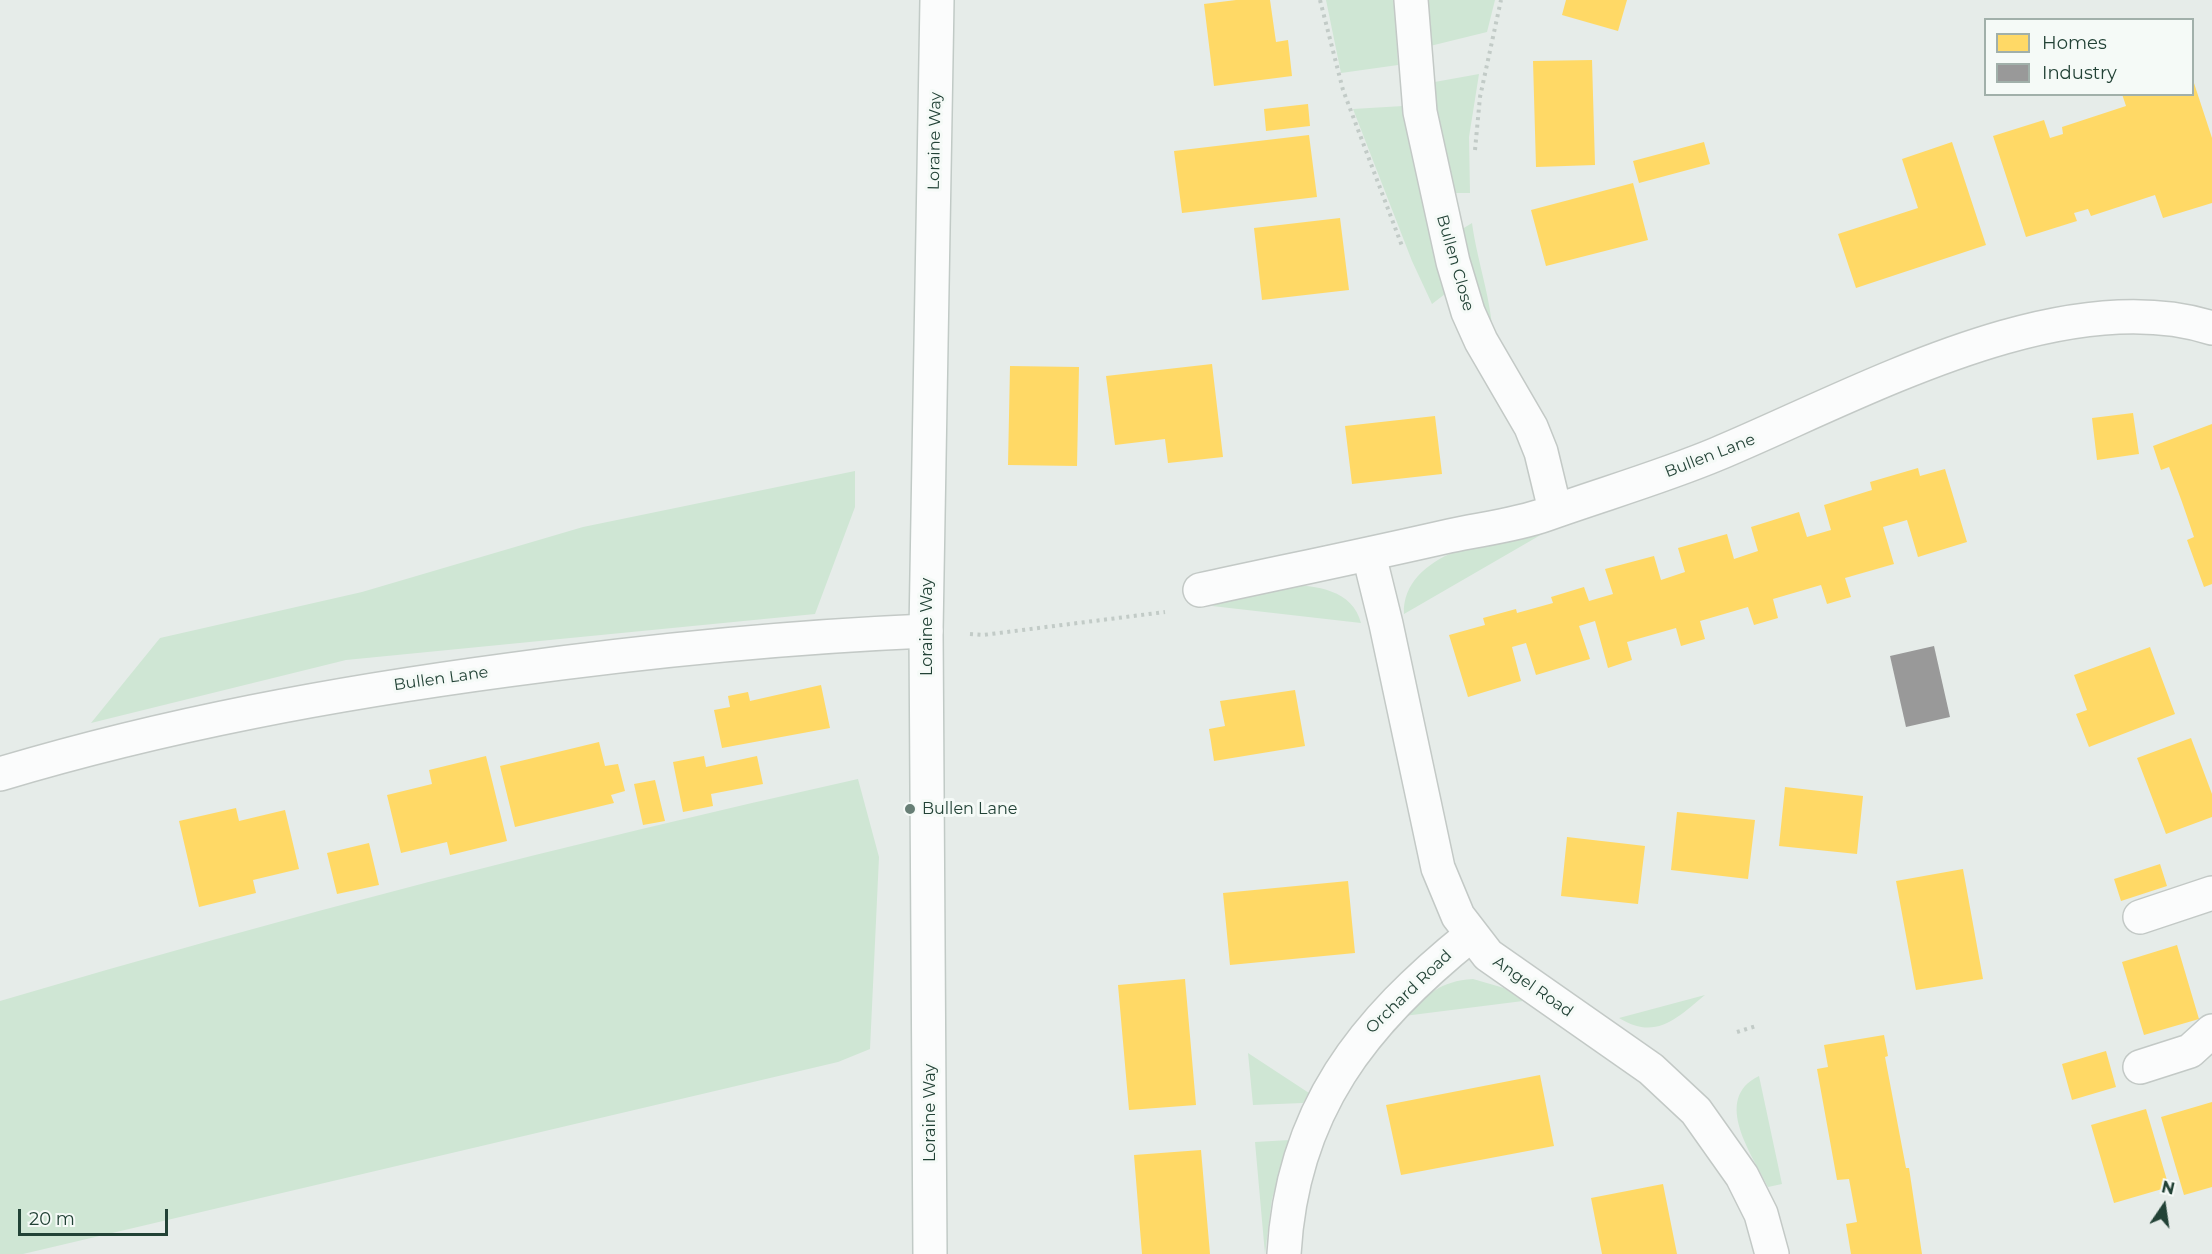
<!DOCTYPE html>
<html>
<head>
<meta charset="utf-8">
<style>
	body { margin:0 }
	#map { position:relative; width:2212px; height:1254px; overflow:hidden; background:#e6ece9; font-family:Montserrat,sans-serif }
	canvas { display:block }
	.legend { position:absolute; left:1984px; top:18px; width:210px; height:78px; box-sizing:border-box; background:#f5faf7; border:2px solid #a1b0aa; margin:0; padding:8px 10px; list-style:none; font-size:18px; color:#224236 }
	.legend li { display:flex; align-items:center; gap:12px; height:30px }
	.legend b { width:30px; border:2px solid #a1b0aa }
	.north { position:absolute; left:2134px; top:1176px; width:60px; height:60px; -webkit-text-stroke:4px #f5faf7; paint-order:stroke; rotate:13deg; font-size:16px; font-weight:700; line-height:24px; text-align:center; color:#224236 }
	.north::after { content:''; display:block; margin:auto; width:21px; height:27px; background:#224236; clip-path:polygon(50% 0,100% 100%,50% 72%,0 100%) }
	.scale { position:absolute; left:18px; top:1209px; width:150px; height:27px; box-sizing:border-box; border:3px solid #224236; border-top:0; padding-left:8px; font-size:18px; line-height:21px; white-space:nowrap; color:#224236; -webkit-text-stroke:4px #f5faf7; paint-order:stroke }
</style>
</head>
<body>
<div id="map">
<canvas width="2212" height="1254"></canvas>
<ul class="legend">
<li><b style="height:16px;background:#ffd966"></b>Homes</li>
<li><b style="height:16px;background:#999"></b>Industry</li>
</ul>
<div class="north">N</div>
<div class="scale">20 m</div>
</div>
<script>
const ctx = document.querySelector('canvas').getContext('2d');
ctx.lineJoin = 'round';
function fill(path, color) {
  ctx.fillStyle = color;
  ctx.fill(path, 'evenodd');
}
function stroke(path, color, width, dash) {
  ctx.strokeStyle = color;
  ctx.lineWidth = width;
  ctx.lineCap = dash ? 'butt' : 'round';
  ctx.setLineDash(dash || []);
  ctx.stroke(path);
}
function write(font, color, halo, rows, align = 'center') {
  ctx.font = font + ' Montserrat,sans-serif';
  ctx.lineWidth = 6;
  ctx.setLineDash([]);
  ctx.textBaseline = 'middle';
  ctx.strokeStyle = halo;
  ctx.fillStyle = color;
  for (const [text, x, y, turn = 0] of rows) {
    ctx.save();
    ctx.translate(x, y);
    ctx.rotate((+turn || 0) * Math.PI / 180);
    ctx.textAlign = isNaN(turn) ? turn : align;
    if (halo) ctx.strokeText(text, 0, 0);
    ctx.fillText(text, 0, 0);
    ctx.restore();
  }
}
fill(new Path2D(`
	M1326,0H1394L1398,65L1341,73Z
	M1424,0H1495L1487,32L1426,47Z
	M1479,74L1469,137L1470,193H1451L1429,83Z
	M1403,106L1414,165L1445,294L1432,304L1412,261L1353,109Z
	M1472,223C1477,261 1492,301 1493,339L1459,231Z
	M855,471V507L815,614L346,660L91,723L160,638L362,592L583,527Z
	M1542,526L1544,533L1404,614C1402,552 1497,538 1542,526Z
	M1286,585C1316,585 1353,590 1361,623L1212,606L1248,592Z
	M858,779L879,857L870,1049L838,1062L23,1254H0V1001C283,917 569,843 858,779Z
	M1473,979L1504,988L1523,1001L1404,1016C1427,995 1440,981 1473,979Z
	M1705,995C1677,1018 1656,1041 1619,1018Z
	M1248,1053L1309,1093L1303,1103L1253,1105Z
	M1759,1076L1782,1184L1768,1187C1753,1156 1711,1099 1759,1076Z
	M1290,1140L1272,1199L1265,1254L1255,1142Z`), '#cfe6d4');
fill(new Path2D(`
	M1236,0H1270L1276,42L1288,40L1292,76L1214,86L1204,4Z
	M1566,0H1627L1618,31L1562,15Z
	M1592,60L1595,165L1536,167L1533,61Z
	M2193,80L2212,138V203L2163,218L2155,195L2091,216L2088,209L2074,213L2077,221L2026,237L1993,136L2044,120L2050,138L2063,134L2062,127L2126,106L2122,94H2193Z
	M1308,104L1310,126L1266,131L1264,109Z
	M1309,135L1317,197L1182,213L1174,151Z
	M1704,142L1710,164L1639,183L1633,161Z
	M1952,142L1986,245L1856,288L1838,234L1918,208L1902,159Z
	M1633,183L1648,240L1546,266L1531,210Z
	M1340,218L1349,290L1262,300L1254,228Z
	M1212,364L1223,457L1168,463L1165,439L1115,445L1106,376Z
	M1010,366L1079,367L1077,466L1008,465Z
	M2133,413L2139,454L2097,460L2092,418Z
	M1435,416L1442,474L1352,484L1345,426Z
	M2212,424V584L2204,587L2187,540L2194,537L2182,502L2169,467L2161,470L2153,446Z
	M1918,468L1920,476L1945,469L1967,542L1918,557L1907,520L1883,527L1894,564L1845,578L1851,597L1827,604L1821,585L1773,599L1778,618L1754,625L1748,607L1700,621L1705,639L1681,646L1676,628L1627,642L1632,660L1608,668L1595,621L1579,626L1590,659L1536,675L1526,643L1512,647L1521,681L1468,697L1449,635L1485,625L1483,618L1516,609L1517,613L1553,603L1551,597L1584,587L1589,601L1613,594L1605,569L1654,556L1661,580L1685,572L1678,548L1727,534L1734,559L1758,551L1751,527L1799,512L1807,537L1831,530L1824,505L1872,490L1870,482Z
	M2150,647L2175,714L2089,747L2076,714L2087,710L2074,675Z
	M821,685L830,728L722,748L714,710L730,707L728,696L748,692L750,701Z
	M1295,690L1305,746L1214,761L1209,729L1225,726L1220,701Z
	M2191,738L2212,794V817L2166,834L2137,758Z
	M599,742L605,766L618,764L625,791L611,795L614,803L515,827L500,766Z
	M486,756L507,841L450,855L447,842L401,853L387,795L432,784L429,770Z
	M704,756L706,767L757,756L763,784L711,794L713,806L683,812L673,762Z
	M655,780L665,821L643,825L634,784Z
	M1785,787L1863,796L1857,854L1779,846Z
	M236,808L239,821L285,810L299,869L253,880L256,893L199,907L179,821Z
	M1677,812L1755,820L1748,879L1671,870Z
	M1567,837L1645,846L1638,904L1561,896Z
	M369,843L379,885L337,894L327,853Z
	M2160,864L2167,886L2121,901L2114,879Z
	M1963,869L1983,979L1916,990L1896,881Z
	M1348,881L1355,953L1230,965L1223,893Z
	M2177,945L2199,1019L2144,1035L2122,962Z
	M1185,979L1196,1105L1129,1110L1118,985Z
	M1884,1035L1888,1056L1885,1057L1906,1168H1909L1922,1254H1851L1846,1224L1857,1222L1849,1179L1837,1180L1817,1069L1828,1067L1824,1045Z
	M2106,1051L2116,1087L2072,1100L2062,1064Z
	M1540,1075L1554,1146L1401,1175L1386,1105Z
	M2212,1102V1187L2184,1195L2161,1117Z
	M2146,1109L2169,1187L2114,1203L2091,1125Z
	M1201,1150L1210,1254H1142L1134,1155Z
	M1663,1184L1677,1254H1602L1591,1198Z`), '#ffd966');
fill(new Path2D(`
	M1934,646L1950,717L1906,727L1890,656Z`), '#999');
const minor = new Path2D(`
	M1411,0L1420,112L1453,262L1468,312L1481,341L1531,427L1541,452L1555,510
	M1369,555L1386,624L1438,868L1458,916L1488,955L1651,1069L1696,1111L1742,1176L1761,1214L1772,1254
	M1200,590C1283,572 1366,555 1449,536C1481,529 1517,525 1547,514C1603,494 1662,477 1717,454C1856,396 2060,280 2212,328
	M0,774C167,724 336,693 508,670C647,651 785,637 926,631
	M2140,917L2212,893
	M2140,1067L2190,1051L2212,1031
	M1284,1254C1292,1110 1363,1022 1471,935`);
const secondary = new Path2D(`
	M930,1254L926,631L937,0`);
stroke(minor, '#c3c9c6', 36);
stroke(secondary, '#c1cac6', 36);
stroke(new Path2D(`
	M1320,0L1343,90L1402,246
	M1475,150L1480,97L1501,0
	M970,634L983,635L1165,612
	M1737,1032L1756,1026`), '#c2cbc7', 4, [3, 4.5]);
stroke(minor, '#fbfcfc', 33);
stroke(secondary, '#fbfcfc', 33);
for (const [x, y, r, color] of [
	[910,809,6,"#677e75"]
]) {
  const dot = new Path2D();
  dot.arc(x, y, r, 0, 2 * Math.PI);
  ctx.fillStyle = color;
  ctx.fill(dot);
  stroke(dot, '#f5faf7', 2);
}
write('16px', '#224236', '#f5faf7', [
	["Loraine Way",935,141,-89],
	["Bullen Close",1455,263,74],
	["Bullen Lane",1710,456,-21],
	["Loraine Way",927,627,-90],
	["Bullen Lane",441,679,-8],
	["Angel Road",1533,987,35],
	["Orchard Road",1409,992,-44],
	["Loraine Way",930,1113,-90]
]);
write('16px', '#224236', '#f5faf7', [
	["Bullen Lane",922,809]
], 'left');
</script>
</body>
</html>
